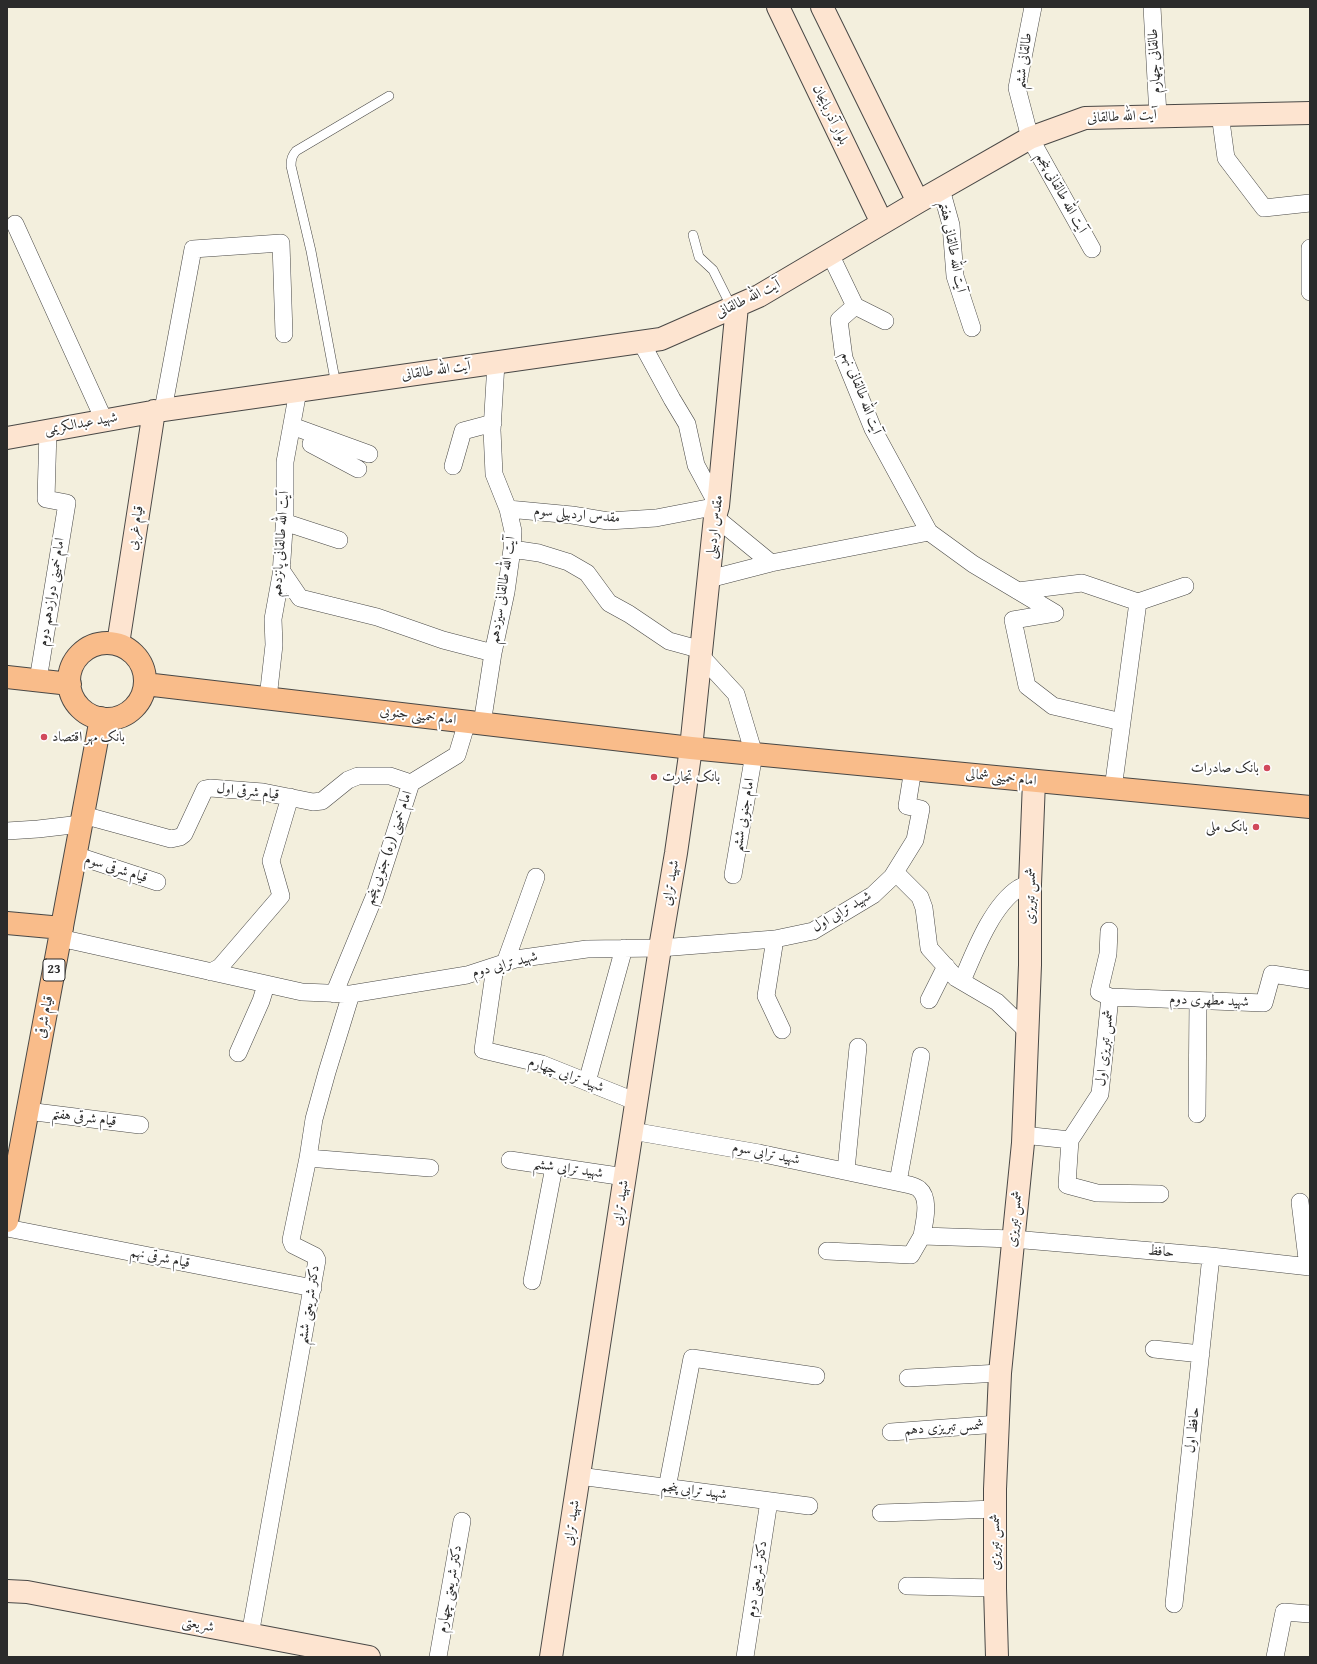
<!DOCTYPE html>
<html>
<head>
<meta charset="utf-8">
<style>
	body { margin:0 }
	#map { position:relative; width:1317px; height:1664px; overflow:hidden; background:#f3efdd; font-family:"Gentium Book Plus",serif }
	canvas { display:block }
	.frame { position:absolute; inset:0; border:8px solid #2b2b2b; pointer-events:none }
</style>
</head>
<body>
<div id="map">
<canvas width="1317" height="1664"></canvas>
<div class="frame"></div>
</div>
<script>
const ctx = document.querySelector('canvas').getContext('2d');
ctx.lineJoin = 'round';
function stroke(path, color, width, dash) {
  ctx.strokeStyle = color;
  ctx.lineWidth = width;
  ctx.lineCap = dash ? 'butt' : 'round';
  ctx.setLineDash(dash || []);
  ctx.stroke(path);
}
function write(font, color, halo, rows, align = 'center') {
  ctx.font = font + ' "Gentium Book Plus",Amiri,serif';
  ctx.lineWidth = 4;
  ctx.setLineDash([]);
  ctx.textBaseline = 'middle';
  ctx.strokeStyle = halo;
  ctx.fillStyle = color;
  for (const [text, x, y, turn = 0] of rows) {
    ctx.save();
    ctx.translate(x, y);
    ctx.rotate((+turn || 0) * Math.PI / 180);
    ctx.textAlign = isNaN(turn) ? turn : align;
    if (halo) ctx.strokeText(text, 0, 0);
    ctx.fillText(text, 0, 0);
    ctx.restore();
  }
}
const lane = new Path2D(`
	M693,235L699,257L713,270L732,308
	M336,385L311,251L291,166C291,159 292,156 296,151L389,96`);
const street = new Path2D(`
	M1033,7L1017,88L1030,138L1092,249
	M1152,7L1158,116
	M1220,114L1226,158L1264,208L1310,203
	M941,189L951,225L955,276L972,328
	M15,224L104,420
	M1310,248V292
	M830,254L855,306L839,320L844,358L873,429L929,532
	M855,306L885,321
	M163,410L193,249L281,243L284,334
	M292,426L369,454
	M315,435L311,444L358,469
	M453,466L463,431L493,423
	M508,509L572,515L608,521L656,518L718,506L696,465L687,424L672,399L641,342
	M715,517L771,563
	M284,522L339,540
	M512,549L539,553L568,562L587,573L609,603L629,614L669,641L702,650
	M281,570L300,598L377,617L443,640L493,653
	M709,579L771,563L929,532L973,564L1055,613
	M1018,591L1082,583L1138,602L1185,586
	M1055,613L1013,620L1027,686L1053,706L1122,722
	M701,656L736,694L754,754L733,875
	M38,680L67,503L46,499L48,430
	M268,698L274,645L273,619L281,575L285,514V462L298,391
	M482,724L493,653L506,592L512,549L513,531L508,509L494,474L492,430L496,363
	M1113,789L1138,602
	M83,815L171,839L180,837L184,834L205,789L210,788L263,792L313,802L322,801L348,780L358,776H390L411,783
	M7,831L38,829L81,824
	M75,855L157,882
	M895,872L920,897L924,908L929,948L956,978L997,1002L1028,1032
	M1109,931L1108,954L1099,992L1110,997L1264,1003L1272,974L1310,980
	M60,938L302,992L351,994L467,975L516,959L587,949L660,948L775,939L813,931L873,895L892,877L915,840L921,809L907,806L913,769
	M775,939L766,996L782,1030
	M505,963L536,877
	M495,967L483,1050L542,1064L637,1102
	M211,972L220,967L281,896L271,861L290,797
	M962,981C974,953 992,905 1019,888C1022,886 1027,885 1030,884
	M334,994L375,895L411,783L457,755L467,722
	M929,1000L946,966
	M238,1053L261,1001L266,985
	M587,1082L624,948
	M27,1111L140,1125
	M1197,1114L1198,1001
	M632,1131L759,1153L910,1185C913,1186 917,1187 919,1189C931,1199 924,1223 922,1236L1013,1239L1211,1256L1310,1267
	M1023,1135L1070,1140L1100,1094L1110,997
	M1070,1140L1067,1185L1097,1193L1160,1194
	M308,1158L430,1168
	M510,1160L625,1177
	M846,1170L858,1047
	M898,1182L921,1056
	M1300,1202L1308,1267
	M7,1228L313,1288
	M827,1251L911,1255L922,1236
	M532,1281L554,1167
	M1154,1349L1201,1354
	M908,1378L1000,1373
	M891,1432L998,1424
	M579,1476L809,1506
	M667,1488L692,1358L816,1376
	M881,1513L996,1509
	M907,1586L995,1588
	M1174,1604L1211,1256
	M250,1635L317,1260L315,1256L293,1245L291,1240L308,1158L314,1119L327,1072L351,994
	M438,1657L462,1521
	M745,1657L769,1501
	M1275,1657L1284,1612L1310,1614`);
const secondary = new Path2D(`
	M778,7L882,223
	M822,7L918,202
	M7,438L163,410L661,339L759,296L918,202L1030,138L1085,118L1310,113
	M118,644L154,411
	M7,1591L27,1592L369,1657
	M551,1657L660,948L676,853L691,748L715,517L718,506L737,306
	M997,1657L995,1588V1489L1000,1373L1023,1143L1030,965V884L1034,781`);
const primary = new Path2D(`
	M69 681a38 38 0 1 1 76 0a38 38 0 1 1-76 0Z
	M7,677L70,684
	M145,684L691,748L1310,807
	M7,923L62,928
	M7,1221L101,718`);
stroke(lane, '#494846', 10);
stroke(street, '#494846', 18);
stroke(secondary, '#494846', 24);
stroke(primary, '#494846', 24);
stroke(lane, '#fff', 9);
stroke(street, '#fff', 17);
stroke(secondary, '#fde4d0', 22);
stroke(primary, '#f9bc8a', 22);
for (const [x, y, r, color] of [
	[44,737,4,"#d1495b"],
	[1267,768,4,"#d1495b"],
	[654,777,4,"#d1495b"],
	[1256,827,4,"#d1495b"]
]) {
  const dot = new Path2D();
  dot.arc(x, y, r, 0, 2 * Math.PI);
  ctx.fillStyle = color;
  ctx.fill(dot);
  stroke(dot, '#fff', 1.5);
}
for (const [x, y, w] of [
	[54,970,22]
]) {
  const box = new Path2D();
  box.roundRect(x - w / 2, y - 11, w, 22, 3);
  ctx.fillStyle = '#fff';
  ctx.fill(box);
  stroke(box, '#2b2b2b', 1);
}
write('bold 13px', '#2b2b2b', null, [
	["23",54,970]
]);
write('14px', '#2b2b2b', '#fff', [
	["طالقانی ششم",1024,61,-82],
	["طالقانی چهارم",1155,61,-93],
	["بلوار آذربایجان",830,115,64],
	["آیت الله طالقانی",1122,117,-3],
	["آیت الله طالقانی پنجم",1061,193,61],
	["آیت الله طالقانی هفتم",952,247,79],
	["آیت الله طالقانی",748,299,-26],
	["آیت الله طالقانی",436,371,-8],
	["آیت الله طالقانی نهم",861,393,69],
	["شهید عبدالکریمی",81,424,-10],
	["مقدس اردبیلی سوم",577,515,5],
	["مقدس اردبیلی",715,527,-83],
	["قیام غربی",136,528,-81],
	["آیت الله طالقانی پانزدهم",281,544,-86],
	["آیت الله طالقانی سیزدهم",503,590,-81],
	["امام خمینی دوازدهم دوم",52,592,-81],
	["امام خمینی جنوبی",418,716,7],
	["امام خمینی شمالی",1001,778,6],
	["قیام شرقی اول",248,792,6],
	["امام جنوبی ششم",744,815,-80],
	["امام خمینی (ره) جنوبی پنجم",389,848,-71],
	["قیام شرقی سوم",116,869,18],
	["شهید ترابی",671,883,-80],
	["شمس تبریزی",1031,896,-89],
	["شهید ترابی اول",842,912,-31],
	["شهید ترابی دوم",505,965,-15],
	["شهید مطهری دوم",1209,1001,2],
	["قیام شرقی",45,1017,-79],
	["شمس تبریزی اول",1105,1048,-84],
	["شهید ترابی چهارم",566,1075,20],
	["قیام شرقی هفتم",84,1118,7],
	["شهید ترابی سوم",766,1154,11],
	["شهید ترابی ششم",568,1169,8],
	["شهید ترابی",621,1203,-81],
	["شمس تبریزی",1015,1219,-84],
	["حافظ",1161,1252,5],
	["قیام شرقی نهم",160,1258,11],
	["دکتر شریعتی ششم",309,1305,-81],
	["شمس تبریزی دهم",944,1428,-4],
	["حافظ اول",1193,1430,-84],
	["شهید ترابی پنجم",694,1491,7],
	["شهید ترابی",572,1523,-81],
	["شمس تبریزی",995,1542,-90],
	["دکتر شریعتی دوم",757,1579,-81],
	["دکتر شریعتی چهارم",450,1589,-80],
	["شریعتی",198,1625,11]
]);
write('14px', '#2b2b2b', '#fff', [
	["بانک مهر اقتصاد",52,737],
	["بانک صادرات",1259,768,"right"],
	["بانک تجارت",662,777],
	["بانک ملی",1248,827,"right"]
], 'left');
</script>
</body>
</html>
